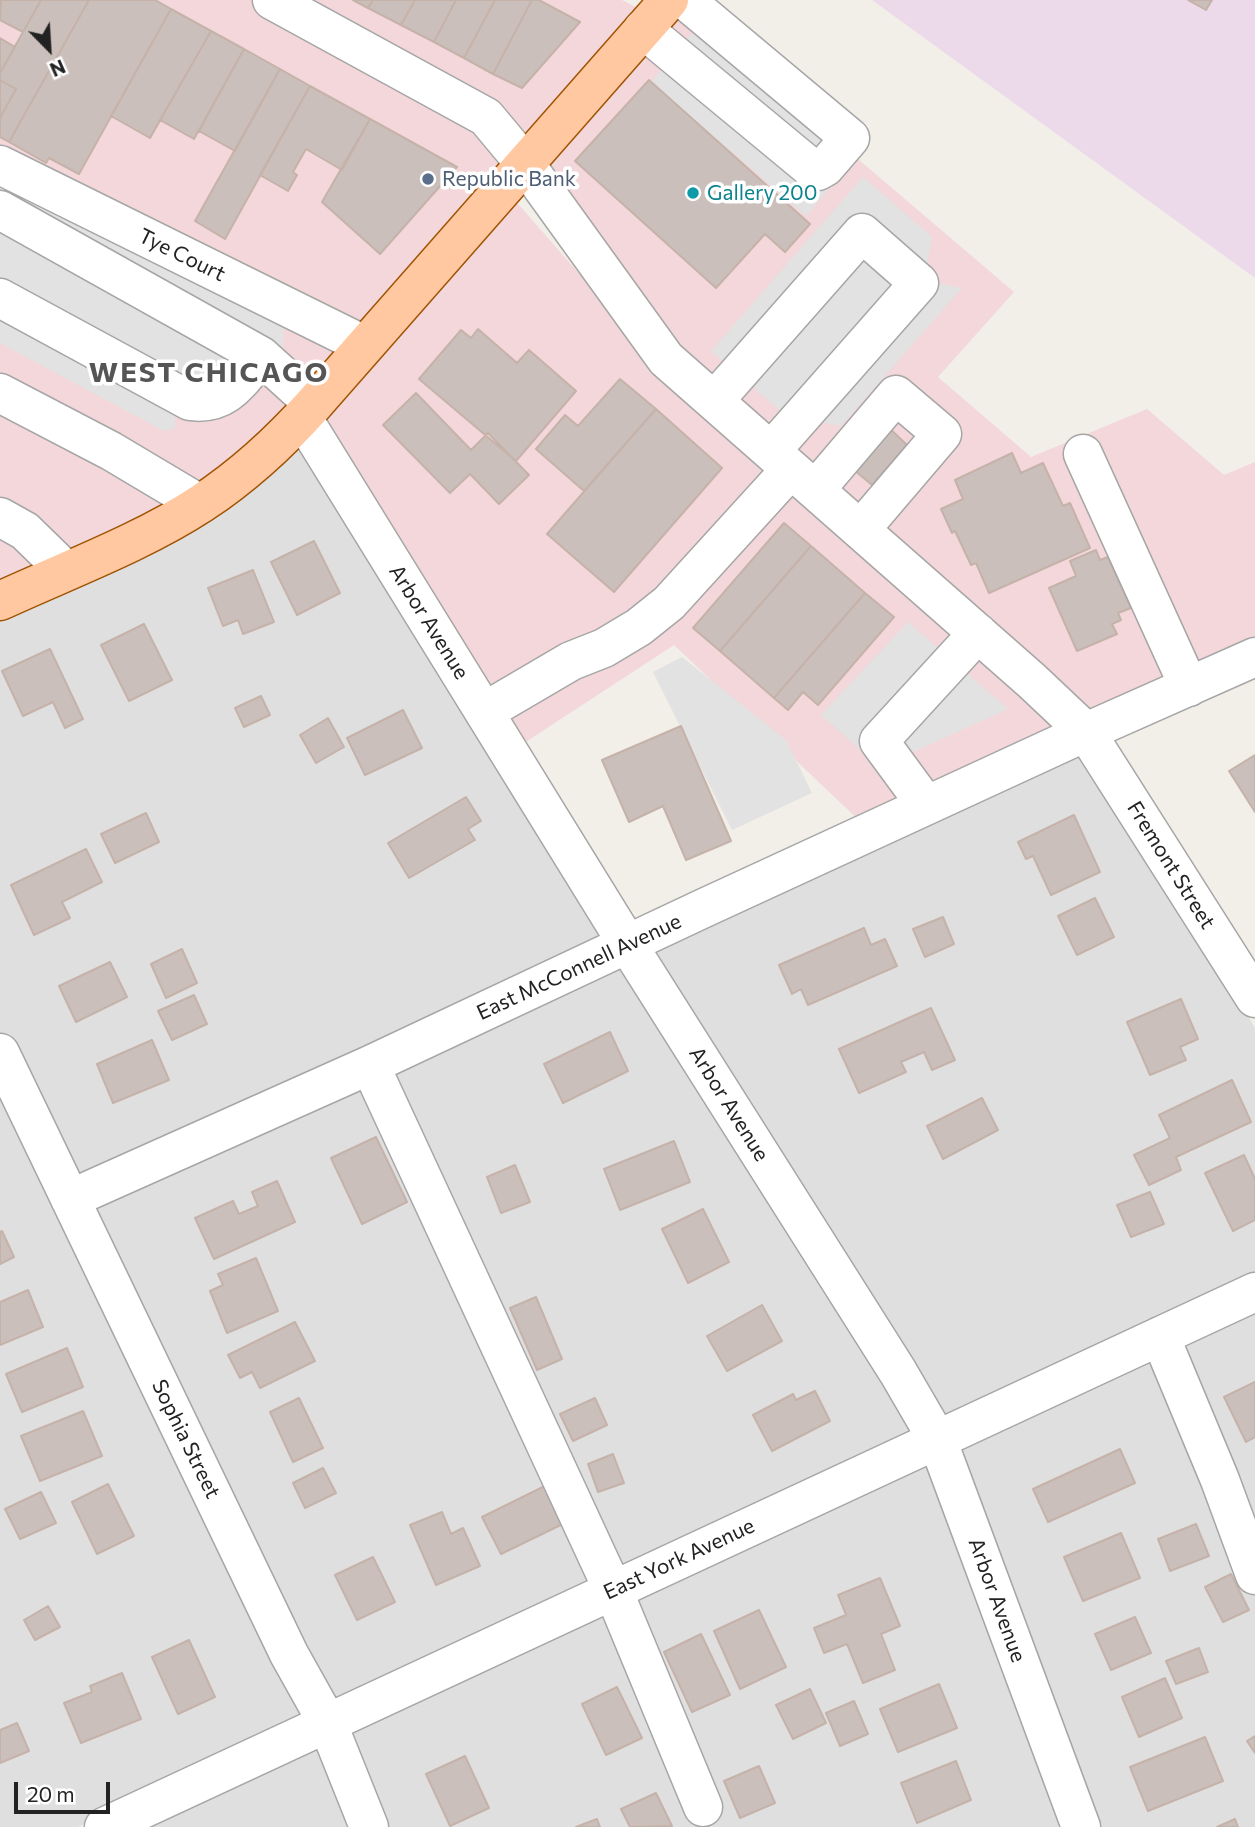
<!DOCTYPE html>
<html>
<head>
<meta charset="utf-8">
<style>
	body { margin:0 }
	#map { position:relative; width:1255px; height:1827px; overflow:hidden; background:#f2eee8; font-family:Commissioner,sans-serif }
	canvas { display:block }
	.north { position:absolute; left:14px; top:14px; width:70px; height:70px; -webkit-text-stroke:5px #fff; paint-order:stroke; rotate:156deg; font-size:19px; font-weight:700; line-height:28px; text-align:center; color:#222 }
	.north::after { content:''; display:block; margin:auto; width:24px; height:32px; background:#222; clip-path:polygon(50% 0,100% 100%,50% 72%,0 100%) }
	.scale { position:absolute; left:14px; top:1782px; width:96px; height:32px; box-sizing:border-box; border:4px solid #222; border-top:0; padding-left:9px; font-size:21px; line-height:24px; white-space:nowrap; color:#222; -webkit-text-stroke:5px #fff; paint-order:stroke }
</style>
</head>
<body>
<div id="map">
<canvas width="1255" height="1827"></canvas>
<div class="north">N</div>
<div class="scale">20 m</div>
</div>
<script>
const ctx = document.querySelector('canvas').getContext('2d');
ctx.lineJoin = 'round';
function fill(path, color) {
  ctx.fillStyle = color;
  ctx.fill(path, 'evenodd');
}
function stroke(path, color, width, dash) {
  ctx.strokeStyle = color;
  ctx.lineWidth = width;
  ctx.lineCap = dash ? 'butt' : 'round';
  ctx.setLineDash(dash || []);
  ctx.stroke(path);
}
function write(font, color, halo, rows, align = 'center') {
  ctx.font = font + ' Commissioner,sans-serif';
  ctx.lineWidth = 7;
  ctx.setLineDash([]);
  ctx.textBaseline = 'middle';
  ctx.strokeStyle = halo;
  ctx.fillStyle = color;
  for (const [text, x, y, turn = 0] of rows) {
    ctx.save();
    ctx.translate(x, y);
    ctx.rotate((+turn || 0) * Math.PI / 180);
    ctx.textAlign = isNaN(turn) ? turn : align;
    if (halo) ctx.strokeText(text, 0, 0);
    ctx.fillText(text, 0, 0);
    ctx.restore();
  }
}
fill(new Path2D(`
	M302,431L618,942L74,1191L0,1036V609Z
	M1084,744L1255,1028V1283L332,1709L82,1204Z
	M0,1073L312,1716L78,1827H0Z
	M1255,1305V1827H138Z`), '#e0dfdf');
fill(new Path2D(`
	M0,0H622L654,17L364,345L0,163Z
	M676,4L1014,292L938,377L1031,457L1147,409L1224,475L1255,462V648L1088,723L665,348L525,180Z
	M0,172L352,347L190,501L67,560L0,508Z
	M512,197L660,366L1071,731L864,825L674,645L515,749L314,418Z
	M0,526L52,568L0,592Z`), '#f3d7da');
fill(new Path2D(`
	M872,0H1255V278Z`), '#ecdaeb');
fill(new Path2D(`
	M700,24L856,158L806,216L651,82Z
	M0,164L284,320L283,356L175,418V428L164,431L0,343Z
	M863,177L932,237L925,275L934,282L962,288L841,426L815,421L805,432L711,351Z
	M908,622L1008,709L880,767L821,715Z
	M682,657L786,740L812,793L732,830L653,672Z`), '#e2e2e2');
const building = new Path2D(`
	M1,0H41L23,32L0,20Z
	M41,0H89L9,142L0,137V118L16,89L0,80V73Z
	M89,0H155L171,9L79,174L49,158L46,163L9,142Z
	M353,0H373L368,8Z
	M373,0H415L401,25L368,8Z
	M415,0H456L434,42L401,25Z
	M456,0H495L464,58L434,42Z
	M495,0H532L493,74L464,58Z
	M532,0H539L580,22L522,88L493,74Z
	M1188,0H1212L1206,10Z
	M171,9L211,31L150,138L111,116Z
	M211,31L244,49L194,139L160,120Z
	M0,38L15,47L0,73Z
	M244,49L280,69L235,151L199,131Z
	M280,69L310,86L225,239L195,221Z
	M0,80L16,89L0,118Z
	M649,80L810,224L785,252L765,234L716,288L575,161Z
	M310,86L370,119L342,170L306,149L293,172L297,175L288,191L260,175Z
	M370,119L457,167L380,254L322,202Z
	M478,329L517,363L529,350L576,391L516,461L419,379L461,330L471,338Z
	M620,379L656,409L584,491L536,449L565,415L578,426Z
	M416,393L471,450L488,433L529,475L499,504L470,474L450,493L383,425Z
	M656,409L722,468L614,592L547,534Z
	M884,423L907,445L872,485L847,464Z
	M1012,453L1021,473L1043,463L1063,506L1070,503L1090,548L989,593L976,563L971,565L955,531L952,533L941,509L963,499L955,480Z
	M784,523L811,546L720,651L693,628Z
	M314,541L340,593L297,615L271,562Z
	M811,546L865,593L774,698L720,651Z
	M1096,550L1100,560L1108,557L1131,608L1118,613L1121,620L1112,624L1117,634L1077,651L1049,588L1076,576L1070,561Z
	M253,570L274,622L243,634L238,620L223,626L208,588Z
	M865,593L894,617L818,705L803,692L788,710L774,698Z
	M144,624L172,680L129,701L101,645Z
	M50,649L83,719L65,728L53,702L23,716L2,671Z
	M261,696L270,715L244,727L235,708Z
	M403,710L422,748L365,775L347,738Z
	M328,718L344,747L316,763L300,735Z
	M681,726L731,841L686,860L663,806L629,822L602,760Z
	M1255,755V812L1229,771Z
	M466,797L481,821L468,829L475,840L409,878L388,843Z
	M146,813L159,842L115,863L101,834Z
	M1074,815L1100,872L1051,895L1033,856L1026,859L1018,842Z
	M86,849L102,882L62,902L70,918L34,935L11,885Z
	M1095,898L1114,937L1077,955L1058,916Z
	M943,917L954,944L925,957L913,929Z
	M864,928L871,945L885,939L897,966L808,1005L801,989L792,994L779,965Z
	M182,949L197,983L166,998L151,964Z
	M110,962L127,997L76,1022L59,986Z
	M194,995L207,1024L172,1040L158,1011Z
	M1181,999L1198,1039L1180,1047L1186,1060L1150,1075L1127,1022Z
	M931,1008L955,1060L932,1070L924,1052L901,1062L906,1072L859,1093L839,1049Z
	M610,1032L628,1071L563,1103L544,1064Z
	M152,1040L169,1080L113,1103L97,1064Z
	M1232,1080L1251,1122L1176,1157L1181,1170L1149,1185L1134,1155L1170,1138L1159,1115Z
	M982,1098L998,1130L943,1159L927,1126Z
	M376,1137L407,1202L362,1224L331,1158Z
	M674,1141L690,1182L620,1210L604,1169Z
	M1244,1155L1255,1179V1220L1233,1231L1205,1173Z
	M515,1165L530,1202L501,1213L487,1177Z
	M277,1181L295,1222L214,1259L195,1218L233,1201L239,1214L258,1206L252,1192Z
	M1150,1192L1164,1224L1131,1237L1117,1205Z
	M703,1209L729,1262L688,1283L662,1229Z
	M2,1231L14,1257L0,1264V1232Z
	M256,1258L278,1311L227,1333L210,1291L223,1285L218,1274Z
	M28,1290L43,1327L0,1345V1302Z
	M536,1297L562,1359L537,1370L510,1308Z
	M762,1305L782,1341L727,1371L707,1336Z
	M295,1322L315,1361L260,1388L252,1372L240,1378L228,1355Z
	M67,1348L83,1387L22,1412L6,1374Z
	M1255,1382V1437L1246,1442L1224,1397Z
	M815,1391L830,1421L772,1451L753,1415L793,1394L796,1400Z
	M299,1398L323,1448L293,1462L270,1412Z
	M595,1398L607,1425L573,1441L560,1414Z
	M83,1411L102,1456L40,1481L21,1436Z
	M1120,1449L1135,1483L1048,1522L1033,1489Z
	M613,1454L624,1483L598,1492L588,1464Z
	M323,1468L336,1493L305,1508L293,1483Z
	M553,1482L571,1520L501,1554L482,1517Z
	M108,1484L134,1536L97,1554L72,1502Z
	M41,1492L56,1523L20,1539L5,1509Z
	M442,1512L451,1534L463,1528L480,1566L436,1585L410,1525Z
	M1196,1524L1209,1556L1170,1571L1158,1539Z
	M1121,1533L1140,1578L1083,1601L1064,1557Z
	M373,1557L395,1602L357,1620L335,1575Z
	M1231,1574L1249,1610L1223,1622L1205,1587Z
	M880,1578L900,1626L881,1634L895,1670L863,1683L847,1644L824,1653L814,1628L846,1615L838,1595Z
	M48,1606L60,1627L35,1640L24,1620Z
	M759,1610L786,1667L740,1689L714,1631Z
	M1135,1617L1151,1653L1111,1670L1095,1634Z
	M701,1634L730,1695L692,1712L664,1652Z
	M189,1640L215,1697L178,1714L152,1657Z
	M1199,1648L1208,1672L1176,1684L1166,1661Z
	M122,1673L141,1719L81,1743L64,1703L92,1692L90,1686Z
	M1165,1678L1182,1718L1139,1737L1122,1697Z
	M939,1684L957,1728L898,1752L880,1709Z
	M617,1687L642,1738L606,1755L582,1704Z
	M810,1689L826,1723L793,1739L776,1705Z
	M854,1701L868,1734L840,1746L826,1713Z
	M17,1723L29,1751L0,1763V1730Z
	M1255,1736V1753L1247,1741Z
	M1205,1737L1223,1781L1148,1811L1130,1767Z
	M465,1756L489,1808L450,1826L426,1774Z
	M956,1761L971,1800L917,1823L901,1783Z
	M759,1766L775,1803L740,1818L724,1781Z
	M656,1793L672,1826L630,1827L621,1809Z
	M597,1819L600,1827H576Z
	M1235,1819L1238,1827H1217Z`);
fill(building, '#cbbfbb');
stroke(building, '#c5b2a9', 2);
const minor = new Path2D(`
	M272,0L486,117L526,165L666,359L1032,681L1086,732L1255,998
	M643,29L811,168L818,171L825,167L850,138L685,0
	M0,165L364,345
	M0,210L261,356L314,404
	M0,298L190,401C227,406 240,381 261,356
	M0,393L111,451L200,504
	M714,401L862,233L919,283L771,451
	M302,417L628,945L898,1372L937,1439L1081,1827
	M1083,454L1189,687
	M816,489L896,395L942,434L861,529
	M0,517L25,531L66,571
	M484,712L571,661L604,648L639,627L669,603L791,469
	M926,805L879,741L978,633
	M0,1053L289,1654L327,1722L369,1827
	M370,1065L613,1590L703,1807
	M70,1199L370,1065L704,908L1086,732L1255,657
	M1160,1336L1220,1480L1255,1575
	M104,1827L1255,1292`);
const major = new Path2D(`
	M0,601C65,571 143,542 202,503C243,476 281,441 314,404L669,0`);
stroke(minor, '#a6a6a6', 41);
stroke(major, '#a05300', 41);
stroke(minor, '#fff', 38);
stroke(major, '#ffc8a1', 38);
for (const [x, y, r, color] of [
	[428,179,7,"#5c6f8a"],
	[693,193,7,"#0f9aa8"]
]) {
  const dot = new Path2D();
  dot.arc(x, y, r, 0, 2 * Math.PI);
  ctx.fillStyle = color;
  ctx.fill(dot);
  stroke(dot, '#fff', 2.5);
}
write('21px', '#4e5e75', '#fff', [
	["Republic Bank",442,179]
], 'left');
write('21px', '#0d838f', '#fff', [
	["Gallery 200",707,193]
], 'left');
write('21px', '#222', '#fff', [
	["Tye Court",182,255,26],
	["Arbor Avenue",429,622,58],
	["Fremont Street",1171,865,58],
	["East McConnell Avenue",579,967,-25],
	["Arbor Avenue",729,1104,58],
	["Sophia Street",186,1439,64],
	["East York Avenue",679,1559,-25],
	["Arbor Avenue",997,1600,70]
]);
ctx.letterSpacing = '2px';
write('bold 28px', '#555', '#fff', [
	["WEST CHICAGO",209,373]
]);
ctx.letterSpacing = '0px';
</script>
</body>
</html>
